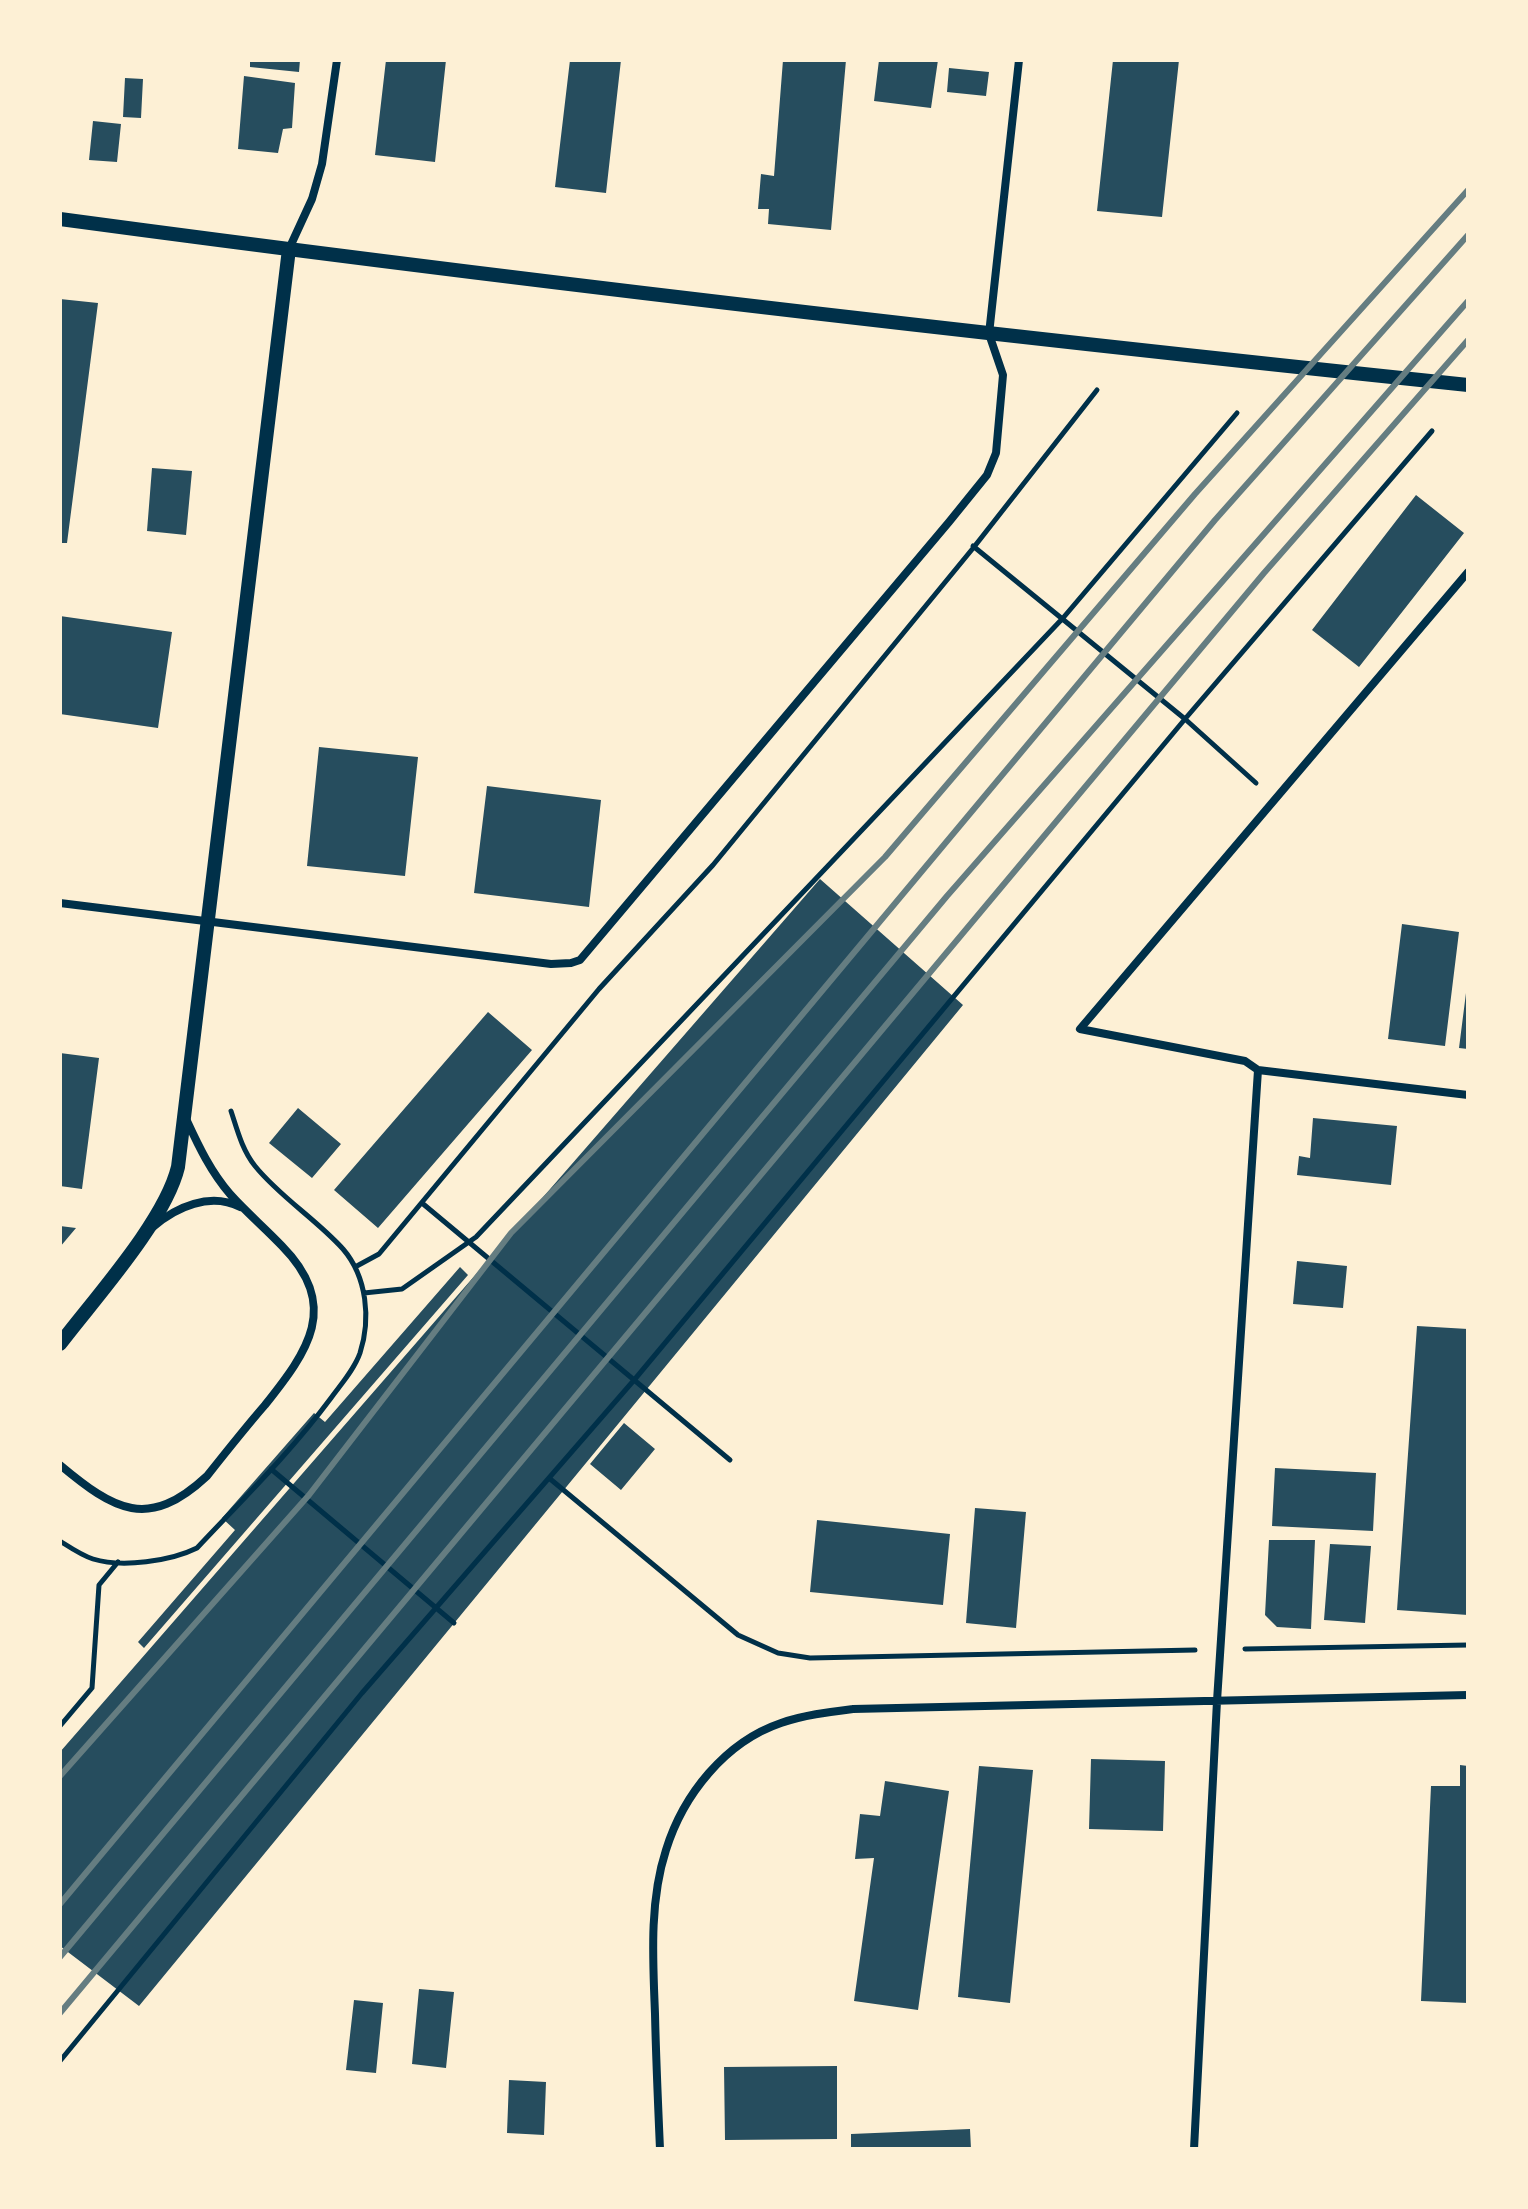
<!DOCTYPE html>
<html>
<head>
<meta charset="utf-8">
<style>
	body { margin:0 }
	#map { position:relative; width:1528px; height:2209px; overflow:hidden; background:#fdf0d5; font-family:Mulish,sans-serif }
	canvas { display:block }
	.frame { position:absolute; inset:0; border:62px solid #fdf0d5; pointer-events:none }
</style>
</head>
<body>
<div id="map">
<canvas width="1528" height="2209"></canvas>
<div class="frame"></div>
</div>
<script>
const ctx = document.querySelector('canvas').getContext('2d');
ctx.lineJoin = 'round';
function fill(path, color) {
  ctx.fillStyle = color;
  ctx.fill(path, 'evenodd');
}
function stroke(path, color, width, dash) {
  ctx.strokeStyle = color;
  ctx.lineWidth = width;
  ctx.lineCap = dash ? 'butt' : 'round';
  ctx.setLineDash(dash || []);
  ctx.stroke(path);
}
fill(new Path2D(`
	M250,60H300L299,72L250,67Z
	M386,60H446L435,162L375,155Z
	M570,60H621L606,193L555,187Z
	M783,60H846L831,230L768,224L769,209H758L761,174L774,176Z
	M879,60H938L931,108L874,101Z
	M1113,60H1179L1162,217L1097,211Z
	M949,68L989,72L986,96L947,92Z
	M244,76L295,83L292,128L283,129L278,153L238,149Z
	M125,78L143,79L141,118L123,117Z
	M93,121L121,124L117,162L89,160Z
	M60,299L98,303L67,543H60Z
	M152,468L192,471L186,535L147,531Z
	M1416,495L1464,533L1359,667L1312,630Z
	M60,616L172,632L158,728L60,714Z
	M319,747L418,757L405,876L307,866Z
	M487,786L601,800L589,907L474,893Z
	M820,879L963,1005L139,2006L60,1946V1752Z
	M1402,924L1459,932L1445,1046L1388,1039Z
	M1466,993H1468V1049L1459,1048Z
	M488,1012L532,1050L378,1228L334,1190Z
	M60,1053L99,1058L82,1189L60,1186Z
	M298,1108L341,1144L312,1178L269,1143Z
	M1313,1118L1397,1126L1391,1185L1297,1175L1299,1156L1310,1158Z
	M60,1226L76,1228L60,1247Z
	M1297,1261L1347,1266L1343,1308L1293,1304Z
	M460,1267L468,1275L144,1648L138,1642L235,1530L222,1518L314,1413L325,1422Z
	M1417,1326L1468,1329V1615L1397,1610Z
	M624,1423L655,1449L621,1490L590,1464Z
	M1275,1468L1376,1473L1373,1531L1272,1526Z
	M975,1508L1026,1512L1016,1628L966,1623Z
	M817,1520L950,1534L943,1605L810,1592Z
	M1269,1540H1315L1311,1629L1277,1627L1265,1615Z
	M1330,1544L1371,1546L1365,1623L1324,1620Z
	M1091,1759L1165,1761L1163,1831L1089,1829Z
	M1460,1765L1468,1766V2003L1421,2001L1431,1786H1460Z
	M979,1766L1033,1770L1010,2003L958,1997Z
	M885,1781L949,1791L918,2010L854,2001L874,1858L855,1859L860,1814L880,1816Z
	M419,1989L454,1992L446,2068L412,2064Z
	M354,2000L383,2003L376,2073L346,2070Z
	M837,2066V2139L725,2140L724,2067Z
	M509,2080L546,2082L544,2135L507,2133Z
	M970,2129L971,2149H851V2134Z`), '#264d5e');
stroke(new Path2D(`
	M973,546L1185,719L1256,783
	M422,1203L730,1460
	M355,1267L379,1254L599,989L713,865L974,547L1097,390
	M364,1293L402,1289L476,1237L1063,618L1237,413
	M271,1469L454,1623
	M549,1478L738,1635L778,1653L810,1658L1195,1650
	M60,1541C71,1548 81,1555 93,1559C122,1568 171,1561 197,1548C243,1499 291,1452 331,1398C341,1384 354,1370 360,1353C371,1319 367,1277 343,1249C316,1219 280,1197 255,1166C242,1150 237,1129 231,1111
	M1245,1649L1468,1645
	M60,1726L92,1688L99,1585L118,1562
	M60,2061L362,1693L635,1379L1185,719L1432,431`), '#003049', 5);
stroke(new Path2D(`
	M289,249L312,199L322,164L337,60
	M1468,572L1080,1029L1245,1061L1258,1070L1468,1095
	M60,903L551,964L571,963L580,960L949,522L987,475L996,453L1003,375L989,334L1019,60
	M153,1227C176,1207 210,1192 240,1207
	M60,1465C114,1510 148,1531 207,1476C226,1452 245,1428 265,1405C308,1351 341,1306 282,1246C265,1228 246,1212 230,1194C211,1172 199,1147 187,1121
	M660,2149C658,2104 656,2059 655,2014C653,1961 649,1902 666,1850C683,1795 725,1742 781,1723C804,1715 829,1712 853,1709L1468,1695
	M1194,2149L1217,1701L1258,1070`), '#003049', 8);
stroke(new Path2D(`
	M60,219C528,282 998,336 1468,385
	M60,1344C95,1298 165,1221 178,1167L289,249`), '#003049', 14);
stroke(new Path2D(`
	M60,1776L309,1495L511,1233L885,857L1195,494L1468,190
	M60,1904L1215,520L1468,235
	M60,1957L947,896L1468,301
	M60,2013L1264,573L1468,340`), '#657d81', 6);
</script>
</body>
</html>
